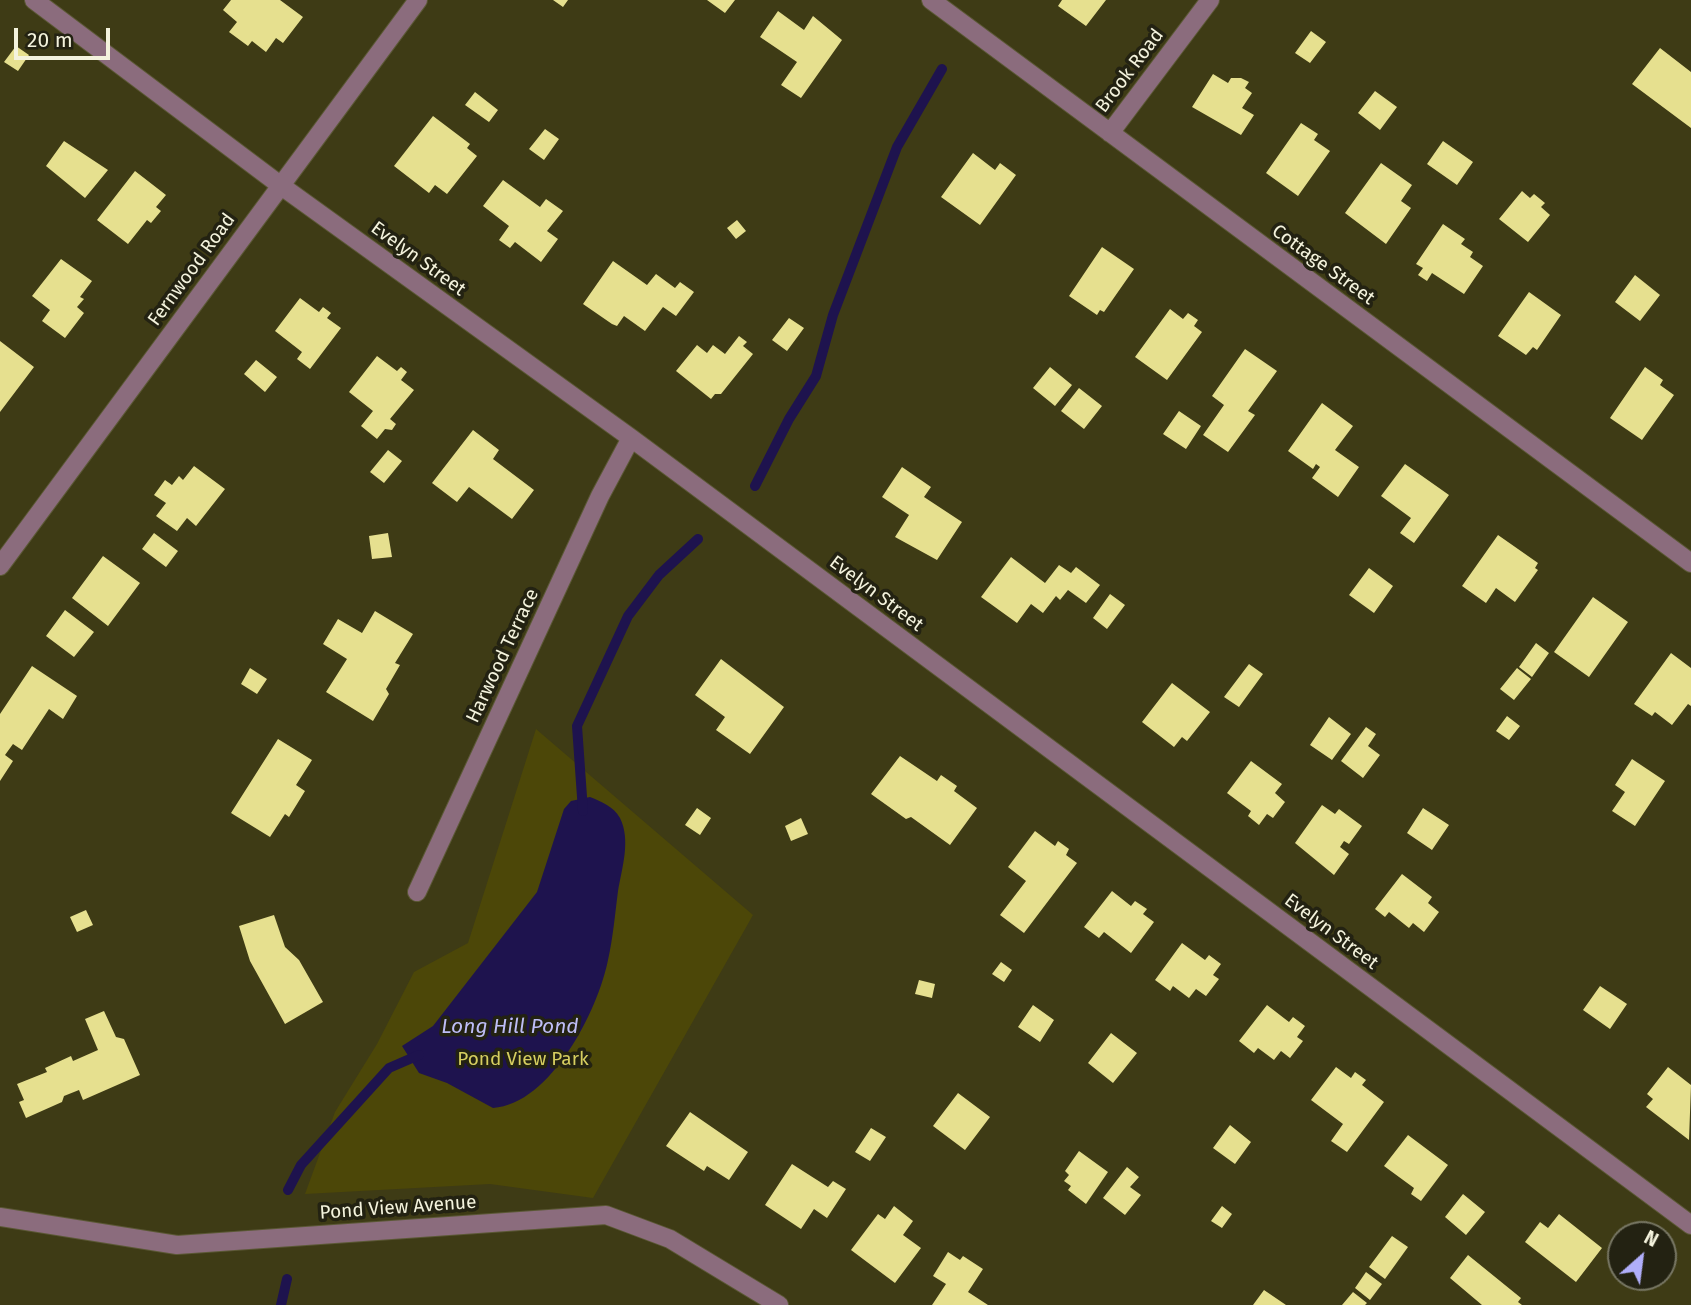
<!DOCTYPE html>
<html>
<head>
<meta charset="utf-8">
<style>
	body { margin:0 }
	#map { position:relative; width:1691px; height:1305px; overflow:hidden; background:#3e3b15; font-family:"Fira Sans",sans-serif }
	canvas { display:block }
	.north { position:absolute; left:1607px; top:1221px; width:70px; height:70px; box-sizing:border-box; background:#232212; border:2px solid #777663; border-radius:50%; rotate:28deg; font-size:19px; font-weight:700; line-height:28px; text-align:center; color:#f4f3dd }
	.north::after { content:''; display:block; margin:auto; width:24px; height:32px; background:#b0aefa; clip-path:polygon(50% 0,100% 100%,50% 72%,0 100%) }
	.scale { position:absolute; left:14px; top:28px; width:96px; height:32px; box-sizing:border-box; border:4px solid #f4f3dd; border-top:0; padding-left:9px; font-size:21px; line-height:24px; white-space:nowrap; color:#f4f3dd; -webkit-text-stroke:5px #232212; paint-order:stroke }
</style>
</head>
<body>
<div id="map">
<canvas width="1691" height="1305"></canvas>
<div class="north">N</div>
<div class="scale">20 m</div>
</div>
<script>
const ctx = document.querySelector('canvas').getContext('2d');
ctx.lineJoin = 'round';
function fill(path, color) {
  ctx.fillStyle = color;
  ctx.fill(path, 'evenodd');
}
function stroke(path, color, width, dash) {
  ctx.strokeStyle = color;
  ctx.lineWidth = width;
  ctx.lineCap = dash ? 'butt' : 'round';
  ctx.setLineDash(dash || []);
  ctx.stroke(path);
}
function write(font, color, halo, rows, align = 'center') {
  ctx.font = font + ' "Fira Sans",sans-serif';
  ctx.lineWidth = 7;
  ctx.setLineDash([]);
  ctx.textBaseline = 'middle';
  ctx.strokeStyle = halo;
  ctx.fillStyle = color;
  for (const [text, x, y, turn = 0] of rows) {
    ctx.save();
    ctx.translate(x, y);
    ctx.rotate((+turn || 0) * Math.PI / 180);
    ctx.textAlign = isNaN(turn) ? turn : align;
    if (halo) ctx.strokeText(text, 0, 0);
    ctx.fillText(text, 0, 0);
    ctx.restore();
  }
}
fill(new Path2D(`
	M536,729L753,915L593,1198L490,1184L305,1194L335,1112L377,1044L414,972L468,943Z`), '#4c4708');
fill(new Path2D(`
	M590,797C602,802 613,806 620,818C631,840 622,868 618,891C615,914 613,938 608,960C598,1010 551,1104 493,1108L447,1083L419,1073L402,1046L433,1026L537,892L564,809L571,801Z`), '#1e134e');
stroke(new Path2D(`
	M755,486L789,419L816,376L833,315L897,147L942,69
	M583,811L577,726L628,616L659,575L698,539
	M288,1190L301,1165L389,1068L419,1055
	M281,1305L287,1279`), '#1e134e', 10);
fill(new Path2D(`
	M231,0H280L303,17L283,43L276,38L266,52L252,41L248,46L229,32L237,22L223,10Z
	M553,0H568L563,7Z
	M707,0H735L725,13Z
	M1062,0H1106L1086,26L1058,6Z
	M778,11L804,30L813,16L842,40L801,98L781,85L797,62L760,37Z
	M1311,31L1326,42L1310,63L1295,53Z
	M16,46L29,55L18,71L4,62Z
	M1660,48L1691,72V128L1632,84Z
	M1213,74L1228,83L1231,78H1241L1249,82L1245,88L1252,93L1242,108L1254,115L1241,135L1192,107Z
	M1375,91L1397,107L1380,130L1358,113Z
	M475,92L498,110L489,122L465,105Z
	M433,116L470,144L467,148L477,156L447,194L435,185L429,193L394,166Z
	M1301,123L1318,134L1314,140L1330,151L1298,196L1266,173Z
	M545,129L559,139L544,160L529,149Z
	M64,141L108,170L85,198L46,166Z
	M1443,141L1473,162L1457,185L1427,164Z
	M973,153L995,170L1000,163L1016,175L980,225L941,197Z
	M1381,163L1412,185L1401,201L1411,208L1386,244L1345,213Z
	M135,171L166,195L156,207L161,211L151,223L147,220L128,244L97,220Z
	M503,180L540,207L546,199L563,211L547,231L558,239L541,262L515,242L510,248L499,240L509,226L483,206Z
	M1522,191L1530,198L1534,194L1545,203L1541,207L1550,215L1528,242L1499,219Z
	M737,220L746,231L736,239L727,228Z
	M1443,224L1465,239L1461,244L1473,252L1470,257L1483,266L1464,294L1432,273L1427,281L1418,275L1423,268L1416,264Z
	M1102,247L1134,269L1104,312L1100,310L1097,315L1069,296Z
	M61,259L92,281L80,297L84,299L77,307L84,313L65,338L42,321L50,310L32,296Z
	M613,261L647,285L656,274L675,288L680,282L694,292L676,316L663,307L645,331L624,316L617,326L612,324L583,304Z
	M1635,275L1660,295L1640,321L1615,302Z
	M1529,292L1561,315L1537,350L1533,347L1526,355L1498,336Z
	M300,298L319,312L323,307L331,313L327,318L341,328L310,369L297,359L302,352L275,331Z
	M1170,309L1183,319L1188,313L1198,320L1194,326L1202,332L1167,380L1135,357Z
	M789,318L804,328L787,351L772,340Z
	M739,336L747,342L743,346L753,354L721,394H715L711,399L676,371L697,345L707,353L713,345L725,354Z
	M0,341L34,367L0,412Z
	M1245,349L1277,371L1248,411L1255,415L1228,452L1203,435L1224,405L1212,396Z
	M377,356L397,371L401,367L407,372L401,380L414,390L390,419L396,424L392,430L385,429L377,439L361,426L373,411L349,392Z
	M256,360L277,377L265,392L244,374Z
	M1050,367L1072,385L1055,406L1033,388Z
	M1645,367L1663,380L1660,385L1674,395L1642,440L1610,418Z
	M1079,388L1102,406L1084,429L1061,411Z
	M1322,403L1353,426L1335,450L1359,467L1338,497L1312,478L1320,467L1316,464L1313,469L1288,451Z
	M1179,411L1201,426L1186,449L1163,434Z
	M473,430L499,450L493,459L534,490L512,519L469,487L457,502L432,483Z
	M388,450L402,461L384,483L370,472Z
	M1405,464L1449,495L1414,543L1400,533L1411,518L1381,496Z
	M194,466L225,489L196,526L187,518L177,531L156,516L166,503L154,495L165,480L172,485L179,476L183,480Z
	M902,467L931,487L924,497L962,522L937,560L895,537L909,515L882,497Z
	M154,533L178,551L166,567L142,549Z
	M388,533L392,557L372,559L369,536Z
	M1498,535L1538,563L1535,568L1538,570L1515,602L1496,588L1486,603L1462,586Z
	M103,556L140,583L108,626L72,598Z
	M1011,557L1045,583L1059,565L1071,573L1076,567L1100,585L1086,603L1068,590L1060,600L1056,596L1043,613L1031,604L1017,623L981,597Z
	M1369,568L1393,586L1374,613L1349,595Z
	M1110,594L1125,605L1107,629L1093,618Z
	M1593,597L1628,622L1589,677L1554,652Z
	M65,610L94,632L74,657L46,636Z
	M375,611L413,634L395,663L400,665L386,689L389,694L373,721L326,692L347,659L323,644L338,619L362,633Z
	M1536,643L1549,653L1532,677L1519,667Z
	M1671,653L1691,668V706L1688,704L1672,725L1655,712L1652,716L1634,704Z
	M721,659L784,707L750,754L716,730L725,717L695,695Z
	M1249,664L1263,674L1239,707L1224,697Z
	M32,666L77,696L63,719L49,709L22,750L13,744L5,755L13,761L0,781V714Z
	M250,668L267,679L257,694L241,684Z
	M1517,668L1531,679L1514,700L1500,689Z
	M1172,683L1210,712L1187,741L1182,737L1174,747L1142,722Z
	M1507,716L1520,726L1509,740L1496,731Z
	M1329,717L1351,734L1332,760L1310,745Z
	M1366,727L1376,734L1368,746L1380,755L1363,778L1341,761Z
	M278,739L312,760L296,785L305,791L289,817L285,814L270,837L231,813Z
	M900,756L937,781L941,775L957,786L954,791L977,808L950,845L911,817L906,819L871,794Z
	M1632,759L1665,781L1635,826L1612,811L1625,792L1615,785Z
	M1251,761L1282,784L1275,793L1285,802L1273,818L1267,814L1259,825L1248,816L1251,811L1227,793Z
	M1322,805L1335,814L1339,809L1362,826L1349,844L1344,841L1340,847L1349,854L1334,875L1295,843Z
	M697,808L711,818L700,835L685,825Z
	M1423,808L1449,825L1432,850L1407,833Z
	M801,818L808,834L791,841L785,826Z
	M1035,831L1055,846L1058,841L1069,849L1066,855L1077,863L1024,933L1000,915L1026,881L1008,867Z
	M1402,874L1432,897L1428,903L1439,912L1424,932L1413,923L1409,928L1389,912L1385,917L1375,909Z
	M1112,891L1131,906L1135,901L1147,909L1143,914L1154,922L1131,953L1104,932L1099,938L1084,927Z
	M86,910L93,925L77,932L70,917Z
	M274,915L285,947L299,960L323,1002L285,1024L250,961L239,926Z
	M1182,943L1205,960L1209,955L1221,964L1213,975L1219,979L1206,996L1196,989L1189,998L1173,986L1170,991L1155,980Z
	M1001,962L1012,970L1004,982L992,974Z
	M919,980L935,984L932,998L915,994Z
	M1600,986L1627,1004L1610,1029L1583,1010Z
	M1033,1005L1054,1020L1040,1042L1018,1027Z
	M1267,1005L1289,1022L1293,1017L1305,1026L1297,1037L1303,1041L1290,1058L1281,1051L1274,1060L1258,1048L1254,1053L1239,1041Z
	M104,1011L116,1037L124,1039L140,1075L83,1100L79,1090L64,1096L62,1102L26,1118L19,1102L24,1100L17,1084L47,1072L45,1068L71,1056L73,1061L98,1050L85,1019Z
	M1111,1033L1137,1053L1113,1083L1088,1063Z
	M1336,1067L1351,1078L1355,1072L1366,1080L1362,1085L1384,1102L1347,1152L1331,1141L1343,1124L1311,1100Z
	M1668,1067L1691,1085L1689,1140L1646,1107L1653,1099L1647,1094Z
	M958,1093L990,1117L965,1150L933,1126Z
	M690,1112L748,1152L729,1180L707,1166L704,1171L666,1146Z
	M1230,1125L1251,1142L1235,1164L1213,1148Z
	M871,1128L886,1137L870,1161L855,1152Z
	M1408,1135L1448,1165L1421,1201L1411,1194L1414,1188L1384,1166Z
	M1079,1151L1108,1172L1086,1204L1068,1190L1071,1186L1064,1181L1069,1175L1065,1171Z
	M792,1164L828,1187L833,1181L846,1189L827,1218L814,1209L801,1229L765,1205Z
	M1127,1167L1139,1177L1130,1187L1141,1195L1125,1215L1103,1198Z
	M1463,1194L1485,1212L1466,1235L1445,1217Z
	M894,1206L913,1221L903,1235L921,1248L895,1283L851,1250L878,1214L885,1219Z
	M1222,1206L1232,1214L1222,1228L1211,1221Z
	M1559,1214L1602,1248L1576,1282L1525,1242L1540,1222L1548,1228Z
	M1392,1236L1408,1247L1385,1279L1369,1267Z
	M948,1252L960,1260L963,1256L983,1269L968,1292L988,1305H932L946,1284L933,1276Z
	M1468,1255L1521,1298L1518,1302L1522,1305H1482L1450,1278Z
	M1366,1272L1382,1284L1370,1300L1355,1288Z
	M1264,1290L1286,1305H1253Z
	M1353,1292L1367,1303L1365,1305H1342Z`), '#e6e08f');
const minor = new Path2D(`
	M34,0L280,185L631,438L1691,1225
	M931,0L1691,563
	M1110,133L1210,0
	M0,566L418,0
	M417,892L600,496L631,438
	M0,1217L177,1245L606,1215L670,1239L779,1305`);
stroke(minor, '#5b5835', 20);
stroke(minor, '#8b6c7d', 18);
write('19px', '#f4f3dd', '#232212', [
	["Brook Road",1130,71,-53],
	["Evelyn Street",418,259,36],
	["Cottage Street",1323,265,36],
	["Fernwood Road",192,270,-54],
	["Evelyn Street",876,594,37],
	["Harwood Terrace",503,656,-65],
	["Evelyn Street",1331,932,37],
	["Pond View Avenue",398,1208,-4]
]);
write('19px', '#d6ce60', '#232212', [
	["Pond View Park",523,1060]
]);
write('italic 21px', '#bebdf6', '#232212', [
	["Long Hill Pond",510,1027]
]);
</script>
</body>
</html>
